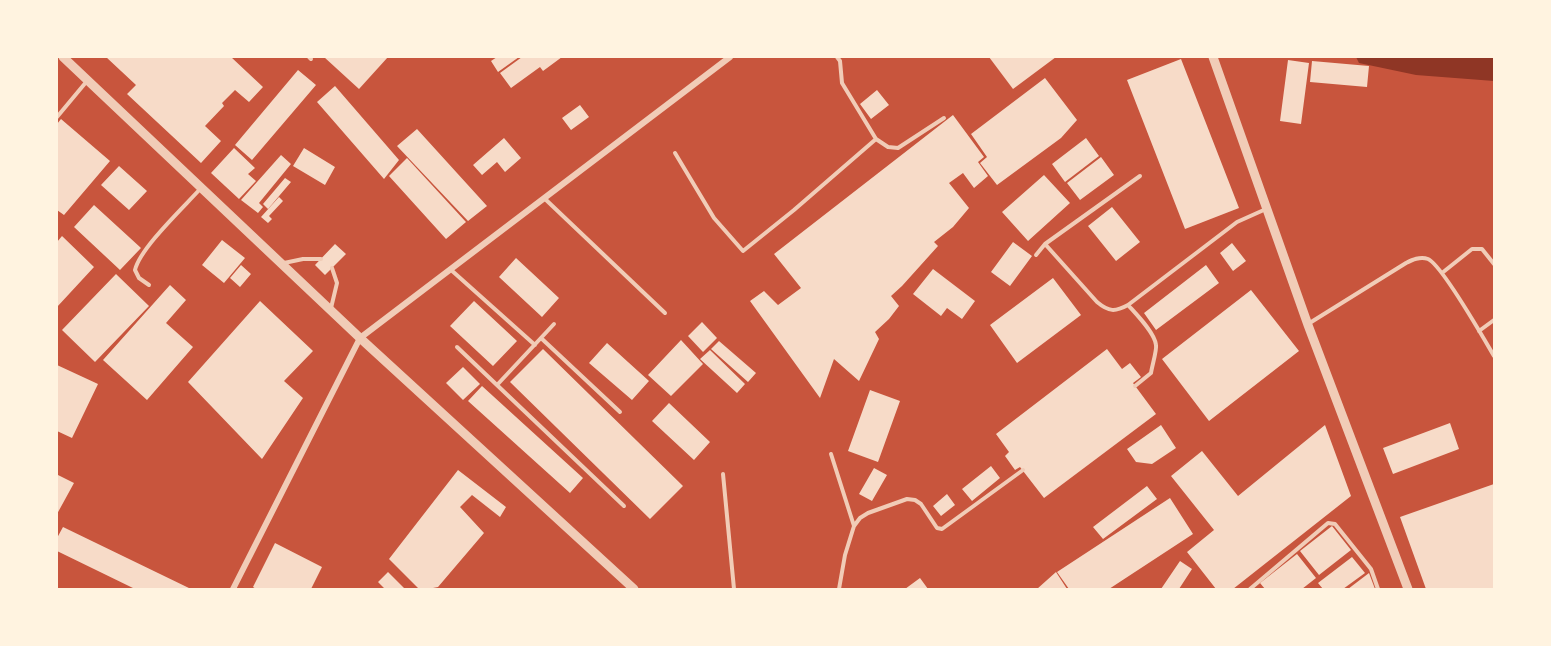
<!DOCTYPE html>
<html>
<head>
<meta charset="utf-8">
<style>
	body { margin:0 }
	#map { position:relative; width:1551px; height:646px; overflow:hidden; background:#c8553d; font-family:Barlow,sans-serif }
	canvas { display:block }
	.frame { position:absolute; inset:0; border:58px solid #fff3e0; pointer-events:none }
</style>
</head>
<body>
<div id="map">
<canvas width="1551" height="646"></canvas>
<div class="frame"></div>
</div>
<script>
const ctx = document.querySelector('canvas').getContext('2d');
ctx.lineJoin = 'round';
function fill(path, color) {
  ctx.fillStyle = color;
  ctx.fill(path, 'evenodd');
}
function stroke(path, color, width, dash) {
  ctx.strokeStyle = color;
  ctx.lineWidth = width;
  ctx.lineCap = dash ? 'butt' : 'round';
  ctx.setLineDash(dash || []);
  ctx.stroke(path);
}
fill(new Path2D(`
	M1356,57H1494V81L1416,75L1359,63Z`), '#8f3625');
fill(new Path2D(`
	M106,57H231L263,87L249,102L235,90L222,103L224,106L205,126L221,141L201,163L127,94L136,85Z
	M324,57H388L359,89Z
	M497,57H519L498,72L491,61Z
	M522,57H562L543,71L540,67L511,88L500,73Z
	M989,57H1056L1013,89Z
	M1181,59L1239,208L1185,229L1127,80Z
	M1288,60L1309,63L1301,124L1280,121Z
	M1312,61L1369,66L1367,87L1310,82Z
	M298,70L316,85L252,160L235,145Z
	M1045,78L1077,120L1061,138L997,185L980,163L987,157L971,134Z
	M335,86L399,160L384,179L317,102Z
	M877,90L889,105L871,119L860,104Z
	M580,105L589,117L571,130L562,118Z
	M953,115L984,157L978,162L988,176L974,188L963,173L949,183L969,208L953,227L934,242L938,246L902,286L891,296L899,306L889,319L875,332L879,339L859,381L834,359L820,398L750,301L764,291L778,305L801,288L774,254Z
	M61,119L110,161L64,215L57,210V124Z
	M417,129L487,206L468,221L397,146Z
	M504,138L521,158L505,172L497,162L482,175L473,165Z
	M1086,138L1099,156L1065,182L1052,164Z
	M234,148L255,168L248,174L256,181L239,199L211,173Z
	M304,148L335,167L325,185L293,166Z
	M281,155L291,164L259,203L263,207L258,213L241,200Z
	M1101,157L1114,175L1080,200L1067,183Z
	M407,158L466,222L446,239L389,176Z
	M119,166L147,191L129,210L101,185Z
	M1044,175L1070,203L1028,241L1002,212Z
	M285,178L291,182L268,209L263,204Z
	M279,197L283,201L269,216L272,219L268,223L261,217Z
	M94,205L141,248L120,270L74,227Z
	M1112,207L1140,242L1116,261L1088,226Z
	M62,236L94,267L57,307V242Z
	M222,240L245,258L224,283L202,265Z
	M1013,242L1032,256L1010,286L991,272Z
	M1232,243L1246,261L1233,271L1220,253Z
	M335,244L346,254L325,275L315,265Z
	M516,258L559,298L542,317L499,277Z
	M241,265L251,274L240,287L230,278Z
	M1206,265L1219,283L1156,330L1144,313Z
	M933,269L975,301L962,319L947,308L941,316L913,294Z
	M116,274L149,306L95,362L62,330Z
	M1053,278L1081,315L1017,363L990,325Z
	M170,285L186,300L166,323L193,347L147,400L103,360Z
	M1251,290L1299,351L1209,421L1162,359Z
	M260,301L313,351L284,381L303,398L262,459L188,382Z
	M474,301L517,341L493,366L450,326Z
	M702,322L717,338L703,352L688,336Z
	M681,340L703,364L671,396L648,375Z
	M719,341L756,373L748,382L711,349Z
	M607,343L649,381L632,400L589,363Z
	M543,349L683,486L650,519L510,382Z
	M1107,349L1122,369L1130,363L1141,377L1133,383L1156,414L1044,498L1020,467L1015,470L1005,456L1009,452L996,434Z
	M710,350L745,384L737,393L700,359Z
	M57,365L98,384L72,438L57,431Z
	M463,367L480,384L463,400L446,383Z
	M482,386L583,478L570,493L468,401Z
	M870,390L900,401L878,462L848,451Z
	M669,403L710,442L694,460L652,421Z
	M1450,423L1459,449L1393,474L1383,448Z
	M1161,425L1176,448L1152,464L1136,462L1127,449Z
	M1325,425L1351,496L1233,589H1216L1187,552L1214,530L1171,476L1202,451L1238,496Z
	M991,466L1000,478L972,501L962,489Z
	M874,468L887,475L872,501L859,494Z
	M458,470L506,507L500,517L472,495L460,507L484,533L438,587L428,589H419L389,559Z
	M58,475L74,483L57,514V477Z
	M1494,484V589H1426L1400,517Z
	M1147,486L1157,499L1103,539L1093,527Z
	M947,494L955,505L941,516L933,506Z
	M1170,498L1193,534L1109,589H1069L1057,572Z
	M1332,526L1351,550L1319,575L1300,551Z
	M63,527L191,589H135L57,551V538Z
	M275,543L322,567L311,589H256L253,587Z
	M1297,554L1316,578L1302,589H1265L1260,583Z
	M1352,557L1365,573L1343,589H1323L1318,583Z
	M1180,561L1192,569L1179,589H1161Z
	M388,572L405,589H385L378,582Z
	M1056,572L1067,589H1037Z
	M1369,573L1375,589H1348Z
	M920,578L928,589H905Z`), '#f7dbc8');
stroke(new Path2D(`
	M309,57L311,59
	M837,57L840,61L842,83L876,139L888,147L898,148L944,118
	M57,117L87,81
	M675,153L714,218L743,251L794,210L876,139
	M544,198L665,313
	M1045,244L1097,302C1109,312 1115,312 1128,305L1237,222L1266,209
	M1036,255L1045,244L1140,176
	M284,263L303,259H321
	M450,269L535,345
	M1442,273L1472,249H1482L1494,264
	M149,285L139,278L135,270C140,248 184,207 201,188
	M1128,305C1136,314 1155,333 1156,345C1157,350 1152,366 1151,373L1135,386
	M331,308L337,283L332,268
	M1308,324L1406,263C1412,260 1420,256 1428,259C1442,265 1484,339 1494,356
	M1479,331L1494,320
	M541,338L620,412
	M457,347L624,506
	M497,385L554,324
	M831,454L854,526
	M723,474L734,589
	M839,589L845,555L854,526L860,518L868,513L907,499L915,500L921,504L937,528L942,529L1023,470
	M1250,589L1328,523L1335,524L1371,569L1378,589`), '#f1ccb7', 4);
stroke(new Path2D(`
	M233,589L360,338L730,57`), '#f1ccb7', 6);
stroke(new Path2D(`
	M63,57L360,338L634,589
	M1213,57L1308,325L1408,589`), '#f1ccb7', 9);
</script>
</body>
</html>
